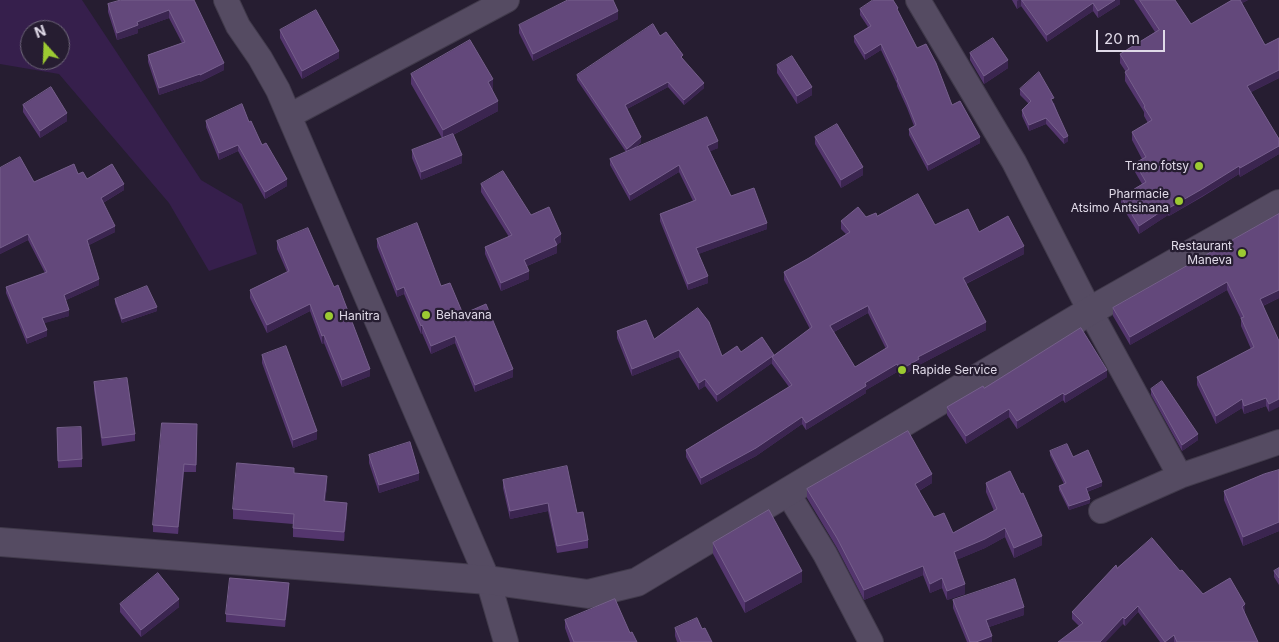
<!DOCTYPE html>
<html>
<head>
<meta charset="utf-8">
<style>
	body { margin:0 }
	#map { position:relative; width:1279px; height:642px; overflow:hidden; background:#261d31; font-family:Inter,sans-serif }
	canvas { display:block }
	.north { position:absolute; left:20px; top:20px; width:50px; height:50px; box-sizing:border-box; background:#261d31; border:1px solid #70697a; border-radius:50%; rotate:340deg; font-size:14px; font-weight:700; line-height:20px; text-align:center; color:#e0dae8 }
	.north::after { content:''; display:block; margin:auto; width:18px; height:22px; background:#9cca32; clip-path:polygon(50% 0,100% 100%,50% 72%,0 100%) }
	.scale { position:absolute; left:1096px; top:30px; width:69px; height:22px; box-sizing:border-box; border:2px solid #e0dae8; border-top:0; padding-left:6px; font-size:15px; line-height:18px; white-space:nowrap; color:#e0dae8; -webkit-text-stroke:4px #261d31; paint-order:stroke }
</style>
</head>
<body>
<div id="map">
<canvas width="1279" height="642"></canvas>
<div class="north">N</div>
<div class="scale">20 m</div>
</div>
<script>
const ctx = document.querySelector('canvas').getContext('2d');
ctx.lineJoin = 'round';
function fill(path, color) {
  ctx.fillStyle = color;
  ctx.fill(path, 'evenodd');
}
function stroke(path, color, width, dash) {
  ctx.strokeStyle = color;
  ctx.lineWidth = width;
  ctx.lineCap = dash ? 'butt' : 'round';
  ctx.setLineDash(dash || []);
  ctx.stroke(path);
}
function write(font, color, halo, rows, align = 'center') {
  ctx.font = font + ' Inter,sans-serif';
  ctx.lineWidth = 4.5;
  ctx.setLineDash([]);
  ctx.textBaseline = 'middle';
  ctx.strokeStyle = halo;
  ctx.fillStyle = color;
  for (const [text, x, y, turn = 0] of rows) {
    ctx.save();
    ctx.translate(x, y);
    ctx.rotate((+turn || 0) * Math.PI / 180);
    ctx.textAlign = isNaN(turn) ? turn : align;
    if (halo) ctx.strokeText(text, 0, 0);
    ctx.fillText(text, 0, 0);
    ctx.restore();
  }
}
fill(new Path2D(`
	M0,0H82L201,180L242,204L257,254L209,271L169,203L59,74L0,64ZM30,30H60V60H30Z`), '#361f4c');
const street = new Path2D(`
	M226,0L238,26L260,58L278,90L488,580L506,642
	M918,0L1014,162L1090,311L1180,476
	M289,116L507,0
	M787,492L825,554L871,642
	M1101,511L1180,476L1279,442`);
const secondary = new Path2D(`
	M0,542L488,580L588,594L637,582L1090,311L1279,204`);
stroke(street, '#413a4b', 26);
stroke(secondary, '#413a4b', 30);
stroke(street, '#554b62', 24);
stroke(secondary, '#554b62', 28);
fill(new Path2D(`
	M194,0L224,70L200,82V81L159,95L148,62V55L182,43L169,18L138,29V33L117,40L108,12V4Z
	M1012,0H1120V4L1098,18L1093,11L1047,42L1021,6L1017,9Z
	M1134,0H1175L1191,24L1232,0H1248L1242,3L1265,45L1279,38V78L1251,92L1279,139V154L1240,177L1239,174L1202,197L1169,216L1168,215L1139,234L1121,205V197L1142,184L1135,172V163L1142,159L1132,140V132L1148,123L1144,116V112L1125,81V72H1126L1120,63V54L1155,32Z
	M860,9L898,11L917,48L952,105L980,143L928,171L909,135V129L914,126L907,108L897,86V84L881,50L865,60L854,42V36L868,27L860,15Z
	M618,19L533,61L519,33V25Z
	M280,30L339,58L302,79L280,38Z
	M660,36L683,59L704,88L684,105L668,87L627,109L641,142L635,148H718L710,151L731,196L767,229L698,254L708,283L688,290L660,221V214L693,201L679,172L630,201L610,165V159L626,152L577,80V75Z
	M970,53L1008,68L984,84L970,60Z
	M777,65L812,95L797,104L777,73Z
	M411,74L493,89L492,90L498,111L453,135L462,163L421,180L412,158V150L442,138L411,84Z
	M1020,89L1054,103L1068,141L1064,144L1046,124L1029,131L1022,116V110L1029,104L1020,95Z
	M23,105L67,121L40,138L23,112Z
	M206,121L249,122L262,145L287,186L265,199L238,151L219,160L206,127Z
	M815,137L863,175L841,188L815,144Z
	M0,168L34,182L78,174L87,179L124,190L103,203L115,232L89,245L99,285L66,300L69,316L44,323L47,336L27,344L6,293V287L45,273L28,240L0,254Z
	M481,184L531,215L561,242L556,245L557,253L527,266L529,279L501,291L485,254V247L509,237L481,192Z
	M1279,214V298L1263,306L1279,341L1269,412L1266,406L1244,414L1242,408L1216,424L1197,385V377L1251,349L1241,326V319L1227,290L1130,345L1113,316V308Z
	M877,216L979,232L1024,254L966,284L986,330L919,365V366L900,377L897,372L866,390V393L806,430L802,424L756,456L701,485L686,457V450L789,387L772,364V363L717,402L705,386L699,390L679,357L632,376L617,338V331L654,339L722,356L741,352L774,355L810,329L784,280V272L809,258L846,234L841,229V221ZM868,313L886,349L855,367L834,332Z
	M377,239L441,286L513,377L475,392L455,343L431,354L422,333L421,334L404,294L397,297L377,247Z
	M277,241L370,376L342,387L324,343L322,344L310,311L267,333L250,298V290L287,272L277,249Z
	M115,299L157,311L122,323L115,303Z
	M262,355L317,439L293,448L262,363Z
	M1107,377L1065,403L1063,400L1017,429L1009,417L966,444L947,415V407L984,388Z
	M94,382L135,434V441L102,446L94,390Z
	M1151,389L1198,440L1182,451L1151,395Z
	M57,428L82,459V467L58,468Z
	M197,432L196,472H184L178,534L153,532V525Z
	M1050,451L1073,457L1102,486L1087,492L1090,503L1069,510L1059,490V486L1064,484L1050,455Z
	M369,455L419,480L379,493L369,463Z
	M1279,470V531L1243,546L1224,500V491Z
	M294,473L327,486L325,501L347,512L344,541L293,537V524L233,519V509Z
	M503,480L577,513L588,540V548L557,553L548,511L510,519L503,488Z
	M932,483L919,491L934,517L953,533L994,511L986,492V483L1042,545L1014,558L1005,537L985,548L956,560L965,594L947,600L942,588L930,593L923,575L864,600L837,548L807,498V489Z
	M713,543L802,582L745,613L713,554Z
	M1117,568L1180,571L1203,594L1245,611L1244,612L1258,642H1160L1138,612L1125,626L1123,624L1079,626L1072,619V612Z
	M1279,568V585L1274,577V571Z
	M289,591L285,627L226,622V614Z
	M953,600L1024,615L989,627L992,642H967L953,608Z
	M120,604L179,607L141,637L120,612Z
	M565,620L630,633L637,642H570L565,628Z
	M675,628L702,629L712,642H677L675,636Z`), '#54366e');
fill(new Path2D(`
	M1019,0H1021V6L1017,9V1Z
	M1115,0H1120V4L1098,18V11Z
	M1240,0H1248L1240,4Z
	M1093,3V11L1047,42V35Z
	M169,10V18L138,29V33L117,40V33L137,22Z
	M618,11V19L533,61V54Z
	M881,44V50L865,60V54Z
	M339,51V58L302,79V71Z
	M1008,60V68L984,84V76Z
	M224,63V70L200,82V75Z
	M1279,70V78L1247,94V86Z
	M200,74V81L159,95V88Z
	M493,79V89L488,92V82Z
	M668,82V87L625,110V105Z
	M704,83V88L684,105V100Z
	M812,87V95L797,104V96Z
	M498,101V111L443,140V130Z
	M67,113V121L40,138V131Z
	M1046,118V124L1029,131V125Z
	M1068,136V141L1064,144V138Z
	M641,137V142L627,154V149Z
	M980,137V143L928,171V165Z
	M718,141V148L707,153V146Z
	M238,145V151L219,160V153Z
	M1279,146V154L1240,177V168Z
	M462,155V163L421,180V172Z
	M679,165V172L630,201V195Z
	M1239,166V174L1169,216V208Z
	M863,167V175L841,188V180Z
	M287,179V186L265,199V192Z
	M124,184V190L101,204V198Z
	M1168,207V215L1139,234V226Z
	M767,223V229L696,255V248Z
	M115,226V232L87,246V240Z
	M28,234V240L0,254V248Z
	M561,234V242L554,247V239Z
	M557,245V253L524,267V260Z
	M1024,246V254L963,285V278Z
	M529,271V279L501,291V283Z
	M708,276V283L688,290V284Z
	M99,279V285L64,301V295Z
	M1227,282V290L1130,345V337Z
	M404,287V294L397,297V290Z
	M1279,290V298L1260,307V299Z
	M310,304V311L267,333V325Z
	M868,306V313L830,334V326Z
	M157,307V311L122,323V319Z
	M69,310V316L42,324V318Z
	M986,322V330L919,365V366L900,377V370L918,357Z
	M422,325V333L421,334V326Z
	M47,330V336L27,344V338Z
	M324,335V343L322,344V336Z
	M455,336V343L431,354V346Z
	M679,350V357L632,376V369Z
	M772,357V363L717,402V395Z
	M897,364V372L866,390V393L806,430V423L865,383Z
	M370,369V376L342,387V380Z
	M513,369V377L475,392V385Z
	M1107,370V377L1065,403V395Z
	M705,379V386L699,390V383Z
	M1063,393V400L1017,429V421Z
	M1266,398V406L1244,414V406Z
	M1242,399V408L1216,424V416Z
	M1279,399V407L1269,412V404Z
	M1009,409V417L966,444V436Z
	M802,417V424L756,456L701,485V478Z
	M317,431V439L293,448V440Z
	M1198,434V440L1182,451V445Z
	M184,464V472L178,534V527Z
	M419,473V480L379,493V485Z
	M932,474V483L915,493V484Z
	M327,476V486L324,511V501Z
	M1102,482V486L1086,492V488Z
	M1090,499V503L1069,510V506Z
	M347,503V512L344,541V532Z
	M548,503V511L510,519V511Z
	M1279,522V531L1243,546V537Z
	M1005,528V537L985,548L954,561V552Z
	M1042,536V545L1014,558V548Z
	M923,566V575L864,600V590Z
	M802,571V582L745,613V602Z
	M942,578V588L930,593V584Z
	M289,583V591L285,627V620Z
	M965,584V594L947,600V591Z
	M179,599V607L141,637V630Z
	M1245,604V611L1242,614V607Z
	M1138,606V612L1125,626V619Z
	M1024,607V615L986,628V620Z
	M1123,617V624L1106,642H1100Z
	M1174,635V642H1165Z
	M992,636V642H976Z`), '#3b2550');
const building = new Path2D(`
	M121,0H194L224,63L200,75V74L159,88L148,55L185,42L169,10L137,22L138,25L117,33L108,4Z
	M568,0H613L618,11L533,54L519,25Z
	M873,0H893L898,8L897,9L917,48L926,44L936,63L952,105L960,101L980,137L928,165L909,129L916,125L907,102L897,80H898L881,44L865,54L854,36L871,26L860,9Z
	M1022,0H1115L1098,11L1093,3L1047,35Z
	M1140,0H1175L1191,24L1232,0H1240L1265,45L1279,38V70L1247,86L1279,139V146L1240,168L1239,166L1202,189L1169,208L1168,207L1139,226L1121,197L1146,182L1135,163L1146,157L1132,132L1152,120L1144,107L1145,106L1125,72L1129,69L1120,54L1159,30Z
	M316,10L339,51L302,71L280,30Z
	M653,24L660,36L666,32L683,55L681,57L704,83L684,100L668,82L625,105L641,137L627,149L577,75Z
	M993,38L1008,60L984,76L970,53Z
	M470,40L493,79L488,82L498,101L443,130L411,74Z
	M792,56L812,87L797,96L777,65Z
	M1039,72L1054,98L1051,99L1068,136L1064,138L1046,118L1029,125L1022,110L1031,101L1020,89Z
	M51,87L67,113L40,131L23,105Z
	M242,104L249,122L251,121L262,145L266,143L287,179L265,192L238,145L219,153L206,121Z
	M707,117L718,141L707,146L731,196L754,188L767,223L696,248L708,276L688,284L660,214L696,200L679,165L630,195L610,159Z
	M837,124L863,167L841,180L815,137Z
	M453,134L462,155L421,172L412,150Z
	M20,157L34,182L74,164L78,174L83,172L87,179L112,164L124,184L101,198L115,226L87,240L99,279L64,295L69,310L42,318L47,330L27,338L6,287L47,272L28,234L0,248V168Z
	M503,171L531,215L549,207L561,234L554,239L557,245L524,260L529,271L501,283L485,247L512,235L481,184Z
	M918,194L935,225L968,209L979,232L1008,216L1024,246L963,278L986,322L918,357L919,359L900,370L897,364L865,383L866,386L806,423L802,417L756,448L701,478L686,450L792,385L772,357L812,327L784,272L809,258L850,232L841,221L858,207L866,217L876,213L877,216ZM868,306L888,347L855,367L830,326Z
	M1279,214V290L1260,299L1279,341V399L1269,404L1266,398L1244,406L1242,399L1216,416L1197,377L1254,347L1241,318L1244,317L1227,282L1130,337L1113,308Z
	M417,223L441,286L450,283L463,314L486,304L513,369L475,385L455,336L431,346L422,325L421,326L404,287L397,290L377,239Z
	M308,228L334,287L338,285L370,369L342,380L324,335L322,336L310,304L267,325L250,290L289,271L277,241Z
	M147,286L157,307L122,319L115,299Z
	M698,308L709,322L722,356L737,346L741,352L762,337L774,355L717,395L705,379L699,383L679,350L632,369L617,331L646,320L654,339Z
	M1081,328L1107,370L1065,395L1063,393L1017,421L1009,409L966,436L947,407L983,386L984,388Z
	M286,346L317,431L293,440L262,355Z
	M127,378L135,434L102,438L94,382Z
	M1162,381L1198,434L1182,445L1151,389Z
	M162,423L197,424L196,465L184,464L178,527L153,525Z
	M81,427L82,459L58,461L57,428Z
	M908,431L932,474L915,484L934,517L944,513L953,533L997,509L986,483L1010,471L1021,494L1023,493L1042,536L1014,548L1005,528L985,539L954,552L965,584L947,591L942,578L930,584L923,566L864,590L837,538L807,489Z
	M410,442L419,473L379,485L369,455Z
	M1067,444L1073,457L1088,450L1102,482L1086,488L1090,499L1069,506L1059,486L1066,483L1050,451Z
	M237,463L294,468V473L327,476L324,501L347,503L344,532L293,528L294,514L233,509Z
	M567,466L577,513L583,512L588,540L557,546L548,503L510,511L503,480Z
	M1279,470V522L1243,537L1224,491L1264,474Z
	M769,510L802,571L745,602L713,543Z
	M1152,538L1180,571L1182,570L1203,594L1230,578L1245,604L1242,607L1258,642H1177L1174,635L1165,642L1138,606L1125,619L1123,617L1100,642H1058L1083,623L1072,612L1116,565L1117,568Z
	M1279,568V578L1274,571Z
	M158,573L179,599L141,630L120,604Z
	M230,578L289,583L285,620L226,614Z
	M1015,579L1024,607L986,620L992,636L976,642H970L953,600Z
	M615,599L630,633L632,632L637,642H574L565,620Z
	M697,618L702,629L705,628L712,642H681L675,628Z`);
fill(building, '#63487b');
stroke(building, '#765f8c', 1);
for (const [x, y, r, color] of [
	[1199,166,5,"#9cca32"],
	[1179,201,5,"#9cca32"],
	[1242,253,5,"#9cca32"],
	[426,315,5,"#9cca32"],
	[329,316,5,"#9cca32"],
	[902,370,5,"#9cca32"]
]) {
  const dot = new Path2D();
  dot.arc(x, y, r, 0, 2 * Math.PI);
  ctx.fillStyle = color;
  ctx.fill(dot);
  stroke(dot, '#261d31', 2);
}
write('12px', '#e0dae8', '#261d31', [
	["Trano fotsy",1189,166],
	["Pharmacie",1169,194],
	["Atsimo Antsinana",1169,208],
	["Restaurant",1232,246],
	["Maneva",1232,260],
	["Behavana",436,315,"left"],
	["Hanitra",339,316,"left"],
	["Rapide Service",912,370,"left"]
], 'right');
</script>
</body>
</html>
